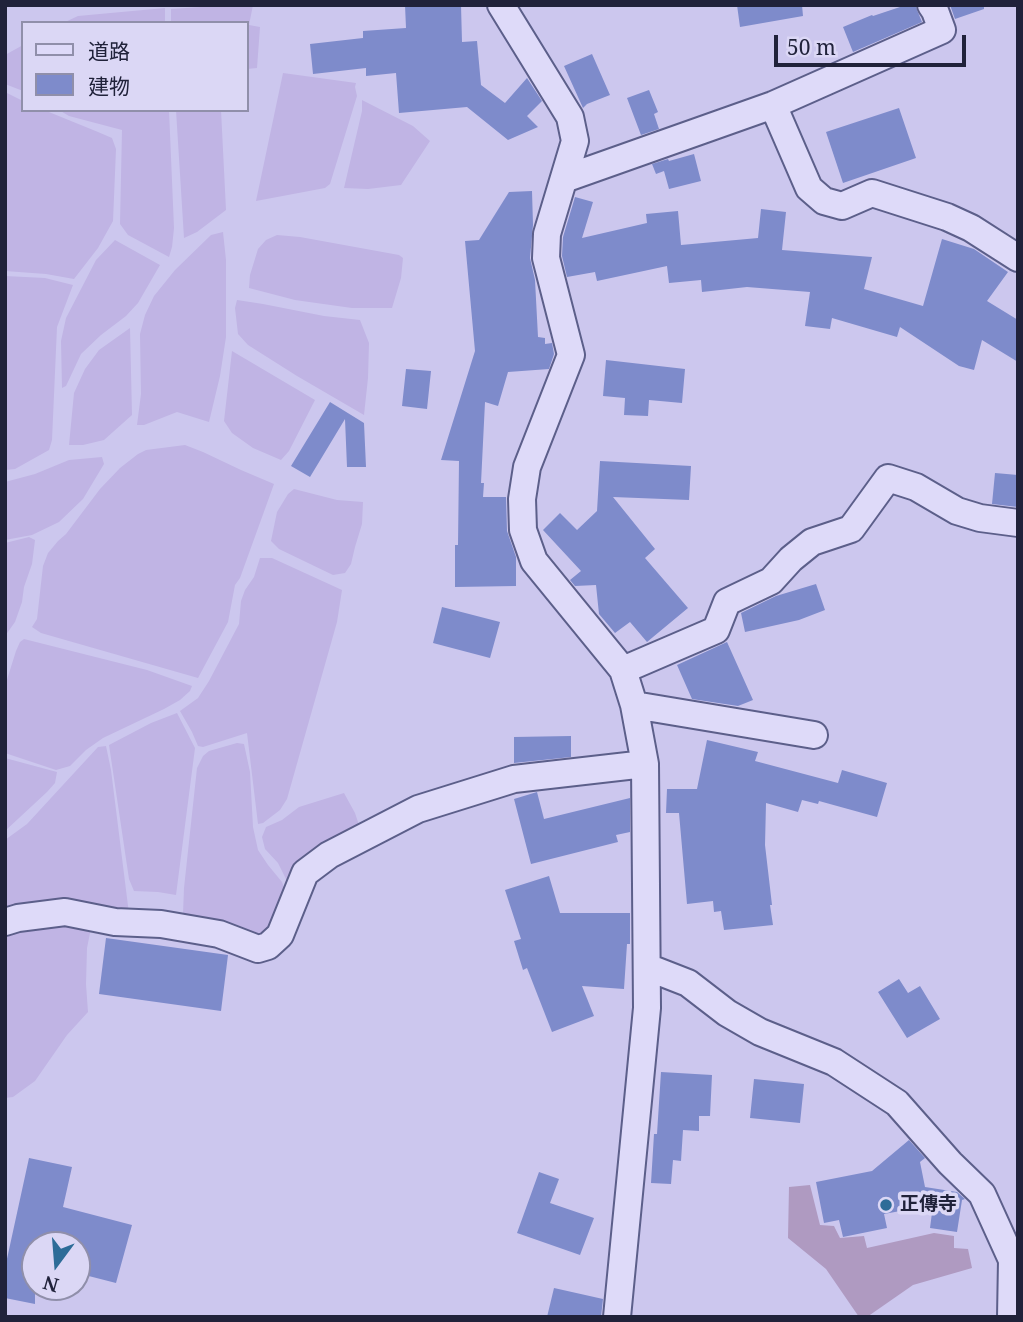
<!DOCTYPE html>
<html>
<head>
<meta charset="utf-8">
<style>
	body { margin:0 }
	#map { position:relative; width:1023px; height:1322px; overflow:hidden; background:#ccc7ee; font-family:"Noto Serif","Noto Sans JP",serif }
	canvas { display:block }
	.frame { position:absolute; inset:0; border:7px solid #20223a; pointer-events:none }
	.legend { position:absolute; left:21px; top:21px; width:228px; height:91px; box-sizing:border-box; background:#dbd7f5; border:2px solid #908faa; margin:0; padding:9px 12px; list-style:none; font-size:21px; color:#20223a }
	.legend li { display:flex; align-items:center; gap:14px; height:35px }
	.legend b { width:35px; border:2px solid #908faa }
	.north { position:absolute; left:21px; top:1231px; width:70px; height:70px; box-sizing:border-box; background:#dbd7f5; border:2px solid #908faa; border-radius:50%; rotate:196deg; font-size:19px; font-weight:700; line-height:28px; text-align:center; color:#20223a }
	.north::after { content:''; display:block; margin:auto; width:24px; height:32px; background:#2d6c98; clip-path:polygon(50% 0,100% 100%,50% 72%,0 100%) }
	.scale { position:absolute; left:774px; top:35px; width:192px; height:32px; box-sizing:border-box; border:4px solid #20223a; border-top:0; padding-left:9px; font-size:21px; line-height:24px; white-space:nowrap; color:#20223a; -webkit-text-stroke:5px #dbd7f5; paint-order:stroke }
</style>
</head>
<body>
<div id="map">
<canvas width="1023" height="1322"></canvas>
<div class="frame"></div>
<ul class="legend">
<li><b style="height:9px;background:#dedaf9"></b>道路</li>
<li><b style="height:19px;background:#7e8bcb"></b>建物</li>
</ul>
<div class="north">N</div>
<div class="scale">50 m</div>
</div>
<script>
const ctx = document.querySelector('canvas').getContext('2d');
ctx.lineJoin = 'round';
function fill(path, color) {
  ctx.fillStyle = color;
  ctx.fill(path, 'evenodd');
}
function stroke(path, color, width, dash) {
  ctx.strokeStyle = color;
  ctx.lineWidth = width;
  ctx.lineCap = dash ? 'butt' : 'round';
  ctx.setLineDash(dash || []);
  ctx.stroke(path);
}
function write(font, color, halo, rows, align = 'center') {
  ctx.font = font + ' "Noto Serif","Noto Sans JP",serif';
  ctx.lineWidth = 7;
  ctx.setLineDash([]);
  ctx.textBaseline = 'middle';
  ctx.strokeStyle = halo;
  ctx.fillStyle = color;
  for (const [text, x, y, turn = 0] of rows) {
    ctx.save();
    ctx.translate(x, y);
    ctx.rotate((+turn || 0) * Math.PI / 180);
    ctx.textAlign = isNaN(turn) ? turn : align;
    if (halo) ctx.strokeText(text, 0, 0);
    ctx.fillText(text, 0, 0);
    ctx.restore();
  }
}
fill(new Path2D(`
	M230,5H253L249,25L260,27L257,68L247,69V23H171V9Z
	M165,8V23H63L78,16Z
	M23,45V91L5,84V55Z
	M283,73L356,83L355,87L357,96L330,184L325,188L256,201Z
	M5,92L23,101V110H44L98,132L112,138L116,149L113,221L98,248L74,279L46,274L5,271Z
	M362,100L413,126L430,141L401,185L368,189L344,188L362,111Z
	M59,110H169L174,228L172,247L169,257L128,235L120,224L122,130L69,116Z
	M176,110H221L226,210L197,232L184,238Z
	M223,232L226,260V337L220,376L209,422L177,412L144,425H137L141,394L140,334L145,315L154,296L175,270L211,235Z
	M277,235L300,237L399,255L403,258L401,278L392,308H352L295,300L249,288L250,275L258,249L266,240Z
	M115,240L160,265L138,303L126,316L101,335L81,354L66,386L62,388L61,341L66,318L96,260Z
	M5,276L45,278L73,285L57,327L52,440L49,450L15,469L5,470Z
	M237,300L263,304L324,316L360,320L369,343L368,378L364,415L297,376L248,345L238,334L235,308Z
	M130,328L132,415L104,440L83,445H69L74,393L85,369L99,350Z
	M232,351L315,400L289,451L281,460L253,448L232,433L224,421Z
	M185,445L203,452L241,470L274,484L240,578L235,585L228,622L198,678L41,633L32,627L37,619L43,566L48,553L58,541L66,534L100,489L120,468L138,454L146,450Z
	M102,457L104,464L83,499L59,522L32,535L5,540V482L35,474L69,460Z
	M294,489L337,500L363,502L362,524L355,547L351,564L345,573L333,575L279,549L271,541L277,512L288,494Z
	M29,537L35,540L32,564L24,587L22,602L15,622L5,636V543Z
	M260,558H272L342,590L337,622L287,799L280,810L263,823L258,824L247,733L203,747L198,746L192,732L180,711L198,698L209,681L239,624L241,601L245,590L254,577Z
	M24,639L147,670L192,686L190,691L180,700L164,709L103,738L86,750L70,766L56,770L5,753V686L16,651L20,642Z
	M177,713L195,748L176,895L158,892L134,891L129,879L109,745L151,723Z
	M237,743L244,744L250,772L253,827L258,850L268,865L282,882L286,893L264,940L187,922L183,914L184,888L197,768L203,756L209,751Z
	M106,746L111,770L129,914L5,920V840L27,824L98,747Z
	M5,758L57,772L55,783L47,792L5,831Z
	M344,793L355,813L359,825L357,831L294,882L287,881L278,863L265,849L262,837L266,827L282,820L299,807Z
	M92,923L87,948L86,984L88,1012L67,1035L35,1081L13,1097L5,1098V931L21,928Z`), '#c0b4e4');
fill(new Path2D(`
	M810,1185L820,1225L834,1226L840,1238L864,1236L867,1248L934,1233L954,1236V1248L968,1249L972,1268L913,1285L867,1317H859L826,1269L788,1238L789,1187Z`), '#af9ac1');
fill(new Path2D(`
	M405,5H461L462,42L477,41L481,85L505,103L527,78L542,101L527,116L538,127L508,140L467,107L399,113L396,73L366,76V68L313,74L310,44L363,38V31L406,28Z
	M737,5H802L803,16L740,27Z
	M906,5H915L922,22L853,52L843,27L872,15L873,16Z
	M950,5H984V9L955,19Z
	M592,54L610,95L587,104L583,108L564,66Z
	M649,90L658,112L654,114L659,129L641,135L627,98Z
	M899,108L916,158L843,183L826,132Z
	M694,154L701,181L669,189L664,171L656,174L652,164L668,159L669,161Z
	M532,191L533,225L530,258L535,280L538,337L545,338V344L552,343L554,354L549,369L508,372L498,406L485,402L481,483H484L483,497H506L507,531L516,557V586L455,587V545H458L459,461L441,460L475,351L465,241L479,240L509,192Z
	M575,197L593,202L582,238L647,223L646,214L678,211L681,245L758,238L761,209L786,212L782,250L872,257L864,289L923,306L942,239L974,249L1008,272L987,301L1018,320V362L982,340L974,370L959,366L900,327L897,337L832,318L830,329L805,326L810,292L747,287L702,292L701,280L669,283L667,266L597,281L595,272L567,277L562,256L563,237Z
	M606,360L685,369L682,403L649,400L648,416L624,415L625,398L603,396Z
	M406,369L431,371L427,409L402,406Z
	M330,402L364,423L366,467H347L345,419L310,477L291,466Z
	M600,461L691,466L689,500L613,497L655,549L645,558L688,608L647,642L630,622L615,633L599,614L596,585L575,586L570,580L581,571L543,530L560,513L577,530L597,511Z
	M995,473L1018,475V507L992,504Z
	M816,584L825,610L799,620L745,632L741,613L776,596Z
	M442,607L500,622L490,658L433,643Z
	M727,642L753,700L738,706L692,699L677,665Z
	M571,736V757L514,763V737Z
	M707,740L758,752L755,761L838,783L842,770L887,783L877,817L819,801L818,804L802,800L798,812L766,803L765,845L772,905H770L773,925L724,930L721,911L714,912L713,901L687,904L679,813H666L667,789H697Z
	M537,792L544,819L630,798V832L616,835L618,842L531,864L514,799Z
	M549,876L560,913H630V944H627L624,989L582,986L594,1016L552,1032L527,968L523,970L514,941L521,939L505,890Z
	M106,938L228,955L221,1011L99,994Z
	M899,979L908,993L920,986L940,1019L907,1038L878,992Z
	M661,1072L712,1075L710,1116H699V1131L683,1130L681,1161L673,1160L671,1184L651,1183L654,1134H657Z
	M754,1079L804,1084L800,1123L750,1118Z
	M909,1140L925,1158L920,1162L925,1187L957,1192L965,1199L962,1200L957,1232L930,1228L933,1205L884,1214L887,1228L843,1237L839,1220L824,1223L816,1182L872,1171Z
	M29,1158L72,1167L63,1207L132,1225L116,1283L77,1273V1245H35V1304L5,1298V1268Z
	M539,1172L559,1179L550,1203L594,1218L580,1255L517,1233Z
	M554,1288L603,1299L601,1317H547Z`), '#7e8bcb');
const minor = new Path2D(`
	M501,5L570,117L575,141L547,234L546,258L571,355L527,467L522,499L523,530L534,561L623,670L634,705L645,764L647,1008L617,1317
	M773,105L809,188L824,201L842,206L872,193L947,217L971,228L1018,258
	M564,179L773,105L942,30L935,11L931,5
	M623,670L716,630L727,602L771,581L791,559L812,542L851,529L888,478L916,487L957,511L980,518L1018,523
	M634,705L814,735
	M5,922L18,918L65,912L115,922L161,924L219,934L258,949L268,946L280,935L305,873L329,855L418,809L514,779L645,764
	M647,967L688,983L727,1013L760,1032L834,1062L897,1103L950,1163L982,1194L1012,1260L1011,1317`);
stroke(minor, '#5c5f8a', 30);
stroke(minor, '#dedaf9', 26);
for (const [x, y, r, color] of [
	[886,1205,7,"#2d6c98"]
]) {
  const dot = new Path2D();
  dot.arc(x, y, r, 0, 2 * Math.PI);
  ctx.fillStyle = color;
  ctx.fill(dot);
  stroke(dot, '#dbd7f5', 2.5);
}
write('bold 19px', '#20223a', '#dbd7f5', [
	["正傳寺",900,1205]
], 'left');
</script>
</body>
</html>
